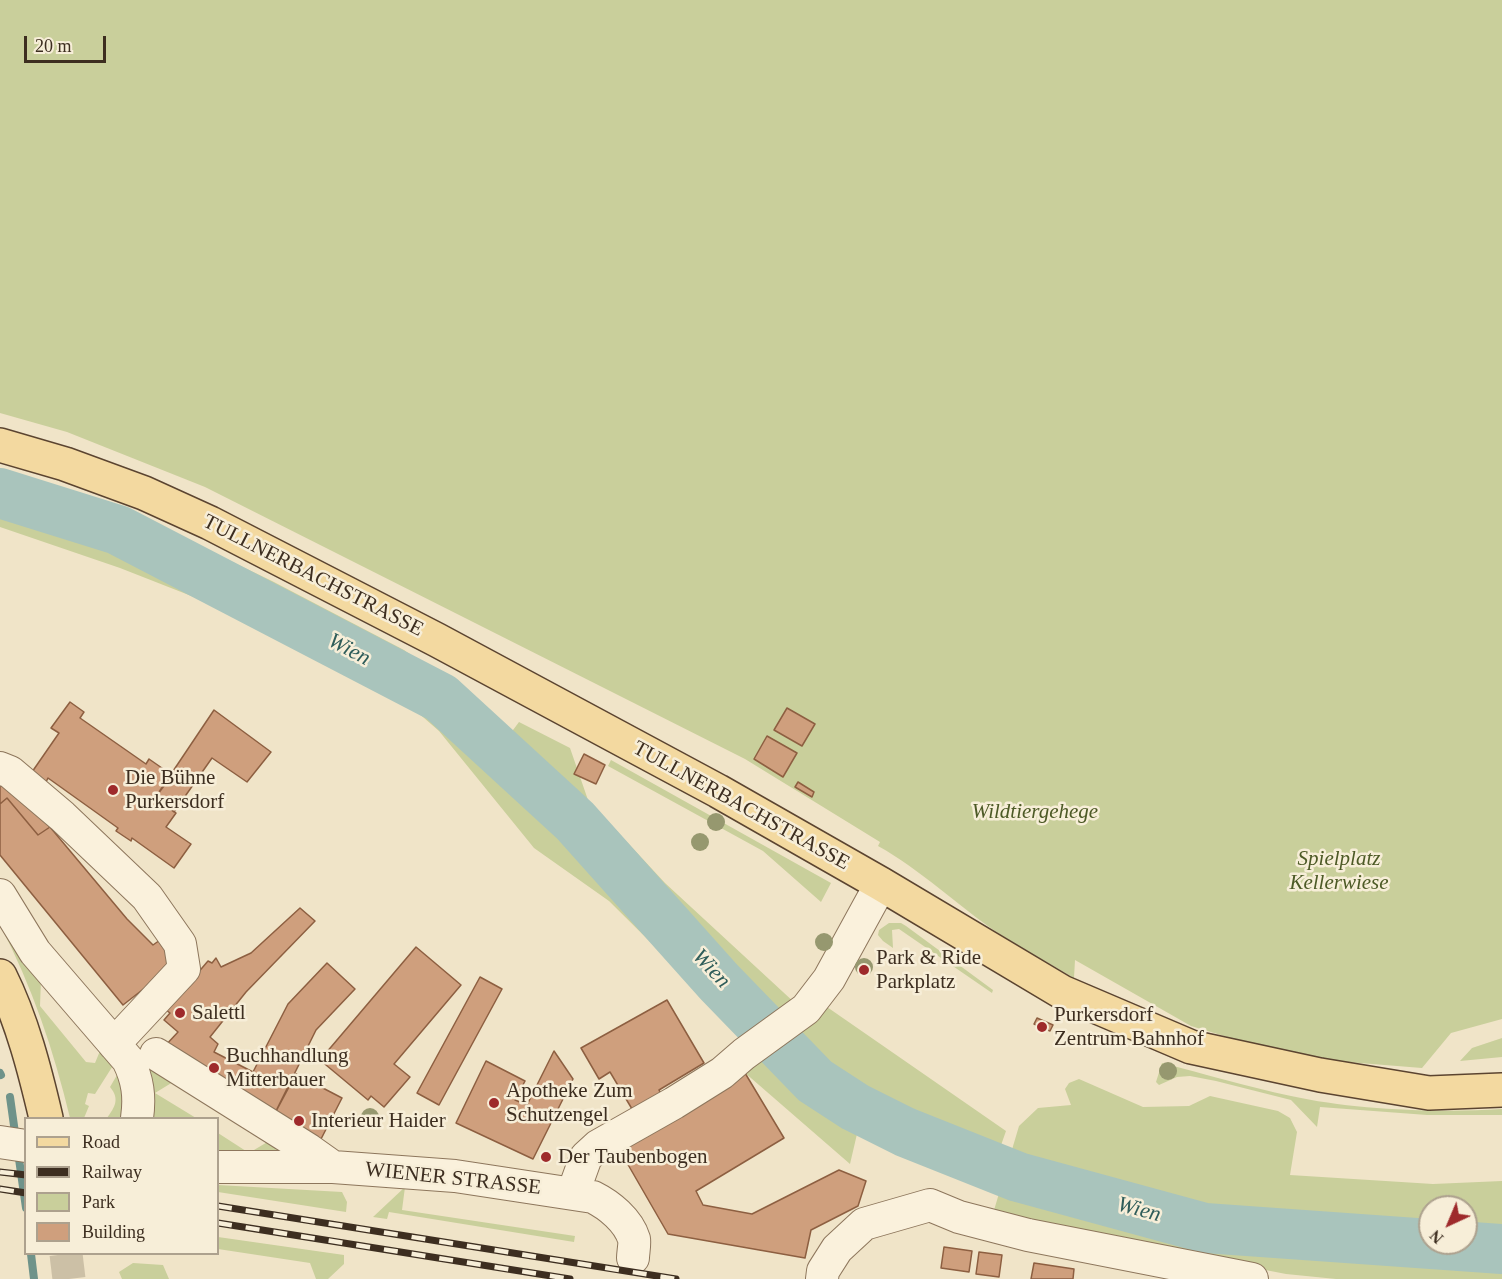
<!DOCTYPE html>
<html>
<head>
<meta charset="utf-8">
<style>
	body { margin:0 }
	#map { position:relative; width:1502px; height:1279px; overflow:hidden; background:#f0e4c8; font-family:"Times New Roman",serif }
	canvas { display:block }
	.legend { position:absolute; left:24px; top:1117px; width:195px; height:138px; box-sizing:border-box; background:#f7eed8; border:2px solid #ada18e; margin:0; padding:8px 10px; list-style:none; font-size:18px; color:#3d2e20 }
	.legend li { display:flex; align-items:center; gap:12px; height:30px }
	.legend b { width:30px; border:2px solid #ada18e }
	.north { position:absolute; left:1418px; top:1195px; width:60px; height:60px; box-sizing:border-box; background:#f7eed8; border:2px solid #ada18e; border-radius:50%; rotate:224deg; font-size:16px; font-weight:700; line-height:24px; text-align:center; color:#3d2e20 }
	.north::after { content:''; display:block; margin:auto; width:21px; height:27px; background:#9e2a2b; clip-path:polygon(50% 0,100% 100%,50% 72%,0 100%) }
	.scale { position:absolute; left:24px; top:36px; width:82px; height:27px; box-sizing:border-box; border:3px solid #3d2e20; border-top:0; padding-left:8px; font-size:18px; line-height:21px; white-space:nowrap; color:#3d2e20; -webkit-text-stroke:4px #f7eed8; paint-order:stroke }
</style>
</head>
<body>
<div id="map">
<canvas width="1502" height="1279"></canvas>
<ul class="legend">
<li><b style="height:8px;background:#f3d9a0"></b>Road</li>
<li><b style="height:8px;background:#3d2e20"></b>Railway</li>
<li><b style="height:16px;background:#c9cf9b"></b>Park</li>
<li><b style="height:16px;background:#cf9f7d"></b>Building</li>
</ul>
<div class="north">N</div>
<div class="scale">20 m</div>
</div>
<script>
const ctx = document.querySelector('canvas').getContext('2d');
ctx.lineJoin = 'round';
function fill(path, color) {
  ctx.fillStyle = color;
  ctx.fill(path, 'evenodd');
}
function stroke(path, color, width, dash) {
  ctx.strokeStyle = color;
  ctx.lineWidth = width;
  ctx.lineCap = dash ? 'butt' : 'round';
  ctx.setLineDash(dash || []);
  ctx.stroke(path);
}
function write(font, color, halo, rows, align = 'center') {
  ctx.font = font + ' "Times New Roman",serif';
  ctx.lineWidth = 5;
  ctx.setLineDash([]);
  ctx.textBaseline = 'middle';
  ctx.strokeStyle = halo;
  ctx.fillStyle = color;
  for (const [text, x, y, turn = 0] of rows) {
    ctx.save();
    ctx.translate(x, y);
    ctx.rotate((+turn || 0) * Math.PI / 180);
    ctx.textAlign = isNaN(turn) ? turn : align;
    if (halo) ctx.strokeText(text, 0, 0);
    ctx.fillText(text, 0, 0);
    ctx.restore();
  }
}
fill(new Path2D(`
	M0,0H1502V1019L1451,1033L1422,1068L1297,1058L1191,1026L1075,960L1074,978C1049,963 1023,949 998,933C957,905 921,870 878,846L880,842L745,759L205,487L67,432L0,413Z
	M0,468L114,505L272,581L404,650L460,690L510,734L519,722L570,748L588,800L665,883L796,1004L745,1036L609,901L534,848L439,731L408,704L278,630L120,568L0,527Z
	M611,760L831,883L821,902L763,851L608,766Z
	M889,923H901L906,926L993,990L992,993L899,929L892,930L893,948L883,941L878,935L879,930Z
	M0,925L41,980L40,1006L86,1062L95,1063L100,1051L114,1064L95,1094L88,1093L85,1104L89,1106L84,1118H70C54,1051 32,986 0,925Z
	M827,1007L1006,1131L987,1185L857,1134L850,1164L744,1072Z
	M1502,1038V1057L1460,1061L1472,1048Z
	M1162,1063C1205,1074 1248,1087 1291,1096C1354,1110 1438,1113 1502,1109V1115H1427L1320,1107L1317,1127L1291,1100L1216,1081L1190,1076L1177,1077L1159,1085L1156,1082Z
	M149,1068L173,1082L155,1093L196,1118H148L146,1074Z
	M120,1070L124,1076L123,1118H107C115,1107 120,1099 110,1087Z
	M1079,1079L1143,1107L1189,1106L1210,1096L1278,1111L1290,1118L1297,1132L1290,1175L1433,1184L1502,1181V1279H1336L1286,1274L992,1217L1019,1126L1038,1108L1071,1105L1065,1089L1069,1083ZM1430,1207H1466V1243H1430Z
	M218,1133L249,1153L269,1141L278,1152L218,1157Z
	M218,1185L342,1192L347,1202L346,1212L218,1192Z
	M405,1187L402,1210L575,1236L574,1242L389,1212L387,1219L373,1217Z
	M218,1237L344,1255V1264L328,1279H316L310,1263L218,1249Z
	M133,1263L163,1265L169,1279H122L119,1272Z`), '#c9cf9b');
stroke(new Path2D(`
	M0,1073L1,1075
	M10,1097L16,1140
	M18,1152L26,1208
	M31,1254L34,1279`), '#6f938a', 8);
stroke(new Path2D(`
	M0,493L118,530L441,698L575,821L719,982L815,1081L855,1107L905,1132L1018,1177L1205,1228L1502,1249`), '#a9c4bc', 50);
const building = new Path2D(`
	M70,702L84,712L80,718L146,764L149,759L172,775L155,798L176,813L166,827L191,844L174,868L132,838L131,841L116,831L118,828L48,778L46,782L32,772L59,733L51,728Z
	M787,708L815,724L802,746L774,730Z
	M214,710L271,752L247,782L212,758L174,812L155,798Z
	M767,736L797,753L783,777L754,759Z
	M584,754L605,765L596,784L574,774Z
	M0,782L40,816L50,827L38,835L7,798L0,804Z
	M798,782L814,792L812,797L795,787Z
	M7,798L38,835L50,827L127,919L153,945L160,940L178,962L123,1005L0,855V804Z
	M300,908L315,921L246,992L210,1037L218,1044L214,1052L253,1072L288,1004L327,963L355,989L316,1030L273,1117L165,1046L178,1032L164,1020L170,1013L166,1010L208,961L212,963L216,958L221,967L251,953Z
	M416,947L461,985L394,1064L410,1077L384,1107L371,1096L368,1100L320,1060Z
	M480,977L502,989L439,1105L417,1093Z
	M667,1000L704,1063L659,1090L663,1098L635,1114L610,1072L599,1079L581,1048Z
	M1037,1018L1053,1025L1050,1031L1034,1024Z
	M554,1051L573,1079L533,1159L456,1123L486,1061L525,1081L515,1100L527,1105Z
	M745,1073L784,1138L696,1191L703,1205L752,1214L839,1170L866,1181L858,1206L811,1230L805,1258L668,1234L619,1149Z
	M296,1074L342,1098L320,1141L273,1117Z
	M944,1247L972,1251L969,1272L941,1268Z
	M979,1252L1002,1255L999,1277L976,1274Z
	M1034,1263L1074,1269L1073,1279H1031Z`);
fill(building, '#cf9f7d');
stroke(building, '#8d5f41', 1.5);
stroke(new Path2D(`
	M66,1254L69,1279`), '#ccc0a6', 33, [33, 16]);
const minor = new Path2D(`
	M0,768L10,772L62,816L147,897L180,944L184,969L114,1044
	M0,895L35,952L128,1060C138,1080 140,1097 137,1118
	M156,1054L309,1150L333,1167
	M0,1142L26,1146
	M218,1167H333L455,1176L593,1197C609,1205 628,1220 634,1239C635,1244 633,1253 633,1258
	M573,1193L586,1157L598,1146L674,1103L722,1073L744,1054L806,1009L829,979L881,884
	M822,1279L823,1271L837,1249L864,1224L930,1205L959,1217L1028,1235L1252,1279`);
const major = new Path2D(`
	M0,445L65,464L144,493L210,523L437,640L718,791L881,884L1062,992L1191,1047L1320,1075L1429,1093L1502,1090
	M0,976C22,1020 35,1071 46,1118`);
stroke(minor, '#8d765c', 34);
stroke(major, '#5b4430', 36);
stroke(minor, '#faf1dc', 32);
stroke(major, '#f3d9a0', 33);
const rail = new Path2D(`
	M0,1172L26,1175
	M0,1189L26,1193
	M218,1206L676,1279
	M218,1223L570,1279`);
stroke(rail, '#3d2e20', 7);
stroke(rail, '#f7eed8', 4.5, [14]);
ctx.fillStyle = '#96986f';
for (const [x, y] of [
	[716,822],
	[700,842],
	[824,942],
	[864,967],
	[1168,1071],
	[370,1117]
]) {
  ctx.beginPath();
  ctx.arc(x, y, 9, 0, 2 * Math.PI);
  ctx.fill();
}
for (const [x, y, r, color] of [
	[113,790,6,"#9e2a2b"],
	[864,970,6,"#9e2a2b"],
	[180,1013,6,"#9e2a2b"],
	[1042,1027,6,"#9e2a2b"],
	[214,1068,6,"#9e2a2b"],
	[494,1103,6,"#9e2a2b"],
	[299,1121,6,"#9e2a2b"],
	[546,1157,6,"#9e2a2b"]
]) {
  const dot = new Path2D();
  dot.arc(x, y, r, 0, 2 * Math.PI);
  ctx.fillStyle = color;
  ctx.fill(dot);
  stroke(dot, '#f7eed8', 2);
}
write('21px', '#3d2e20', '#f7eed8', [
	["TULLNERBACHSTRASSE",313,576,27],
	["TULLNERBACHSTRASSE",741,806,29],
	["WIENER STRASSE",453,1179,6]
]);
write('21px', '#3d2e20', '#f7eed8', [
	["Die Bühne",125,778],
	["Purkersdorf",125,802],
	["Park & Ride",876,958],
	["Parkplatz",876,982],
	["Salettl",192,1013],
	["Purkersdorf",1054,1015],
	["Zentrum Bahnhof",1054,1039],
	["Buchhandlung",226,1056],
	["Mitterbauer",226,1080],
	["Apotheke Zum",506,1091],
	["Schutzengel",506,1115],
	["Interieur Haider",311,1121],
	["Der Taubenbogen",558,1157]
], 'left');
write('italic 21px', '#4d5a26', '#f7eed8', [
	["Wildtiergehege",1035,812],
	["Spielplatz",1339,859],
	["Kellerwiese",1339,883]
]);
write('italic 22px', '#2f5d5a', '#f7eed8', [
	["Wien",349,650,28],
	["Wien",711,969,47],
	["Wien",1139,1210,15]
]);
</script>
</body>
</html>
